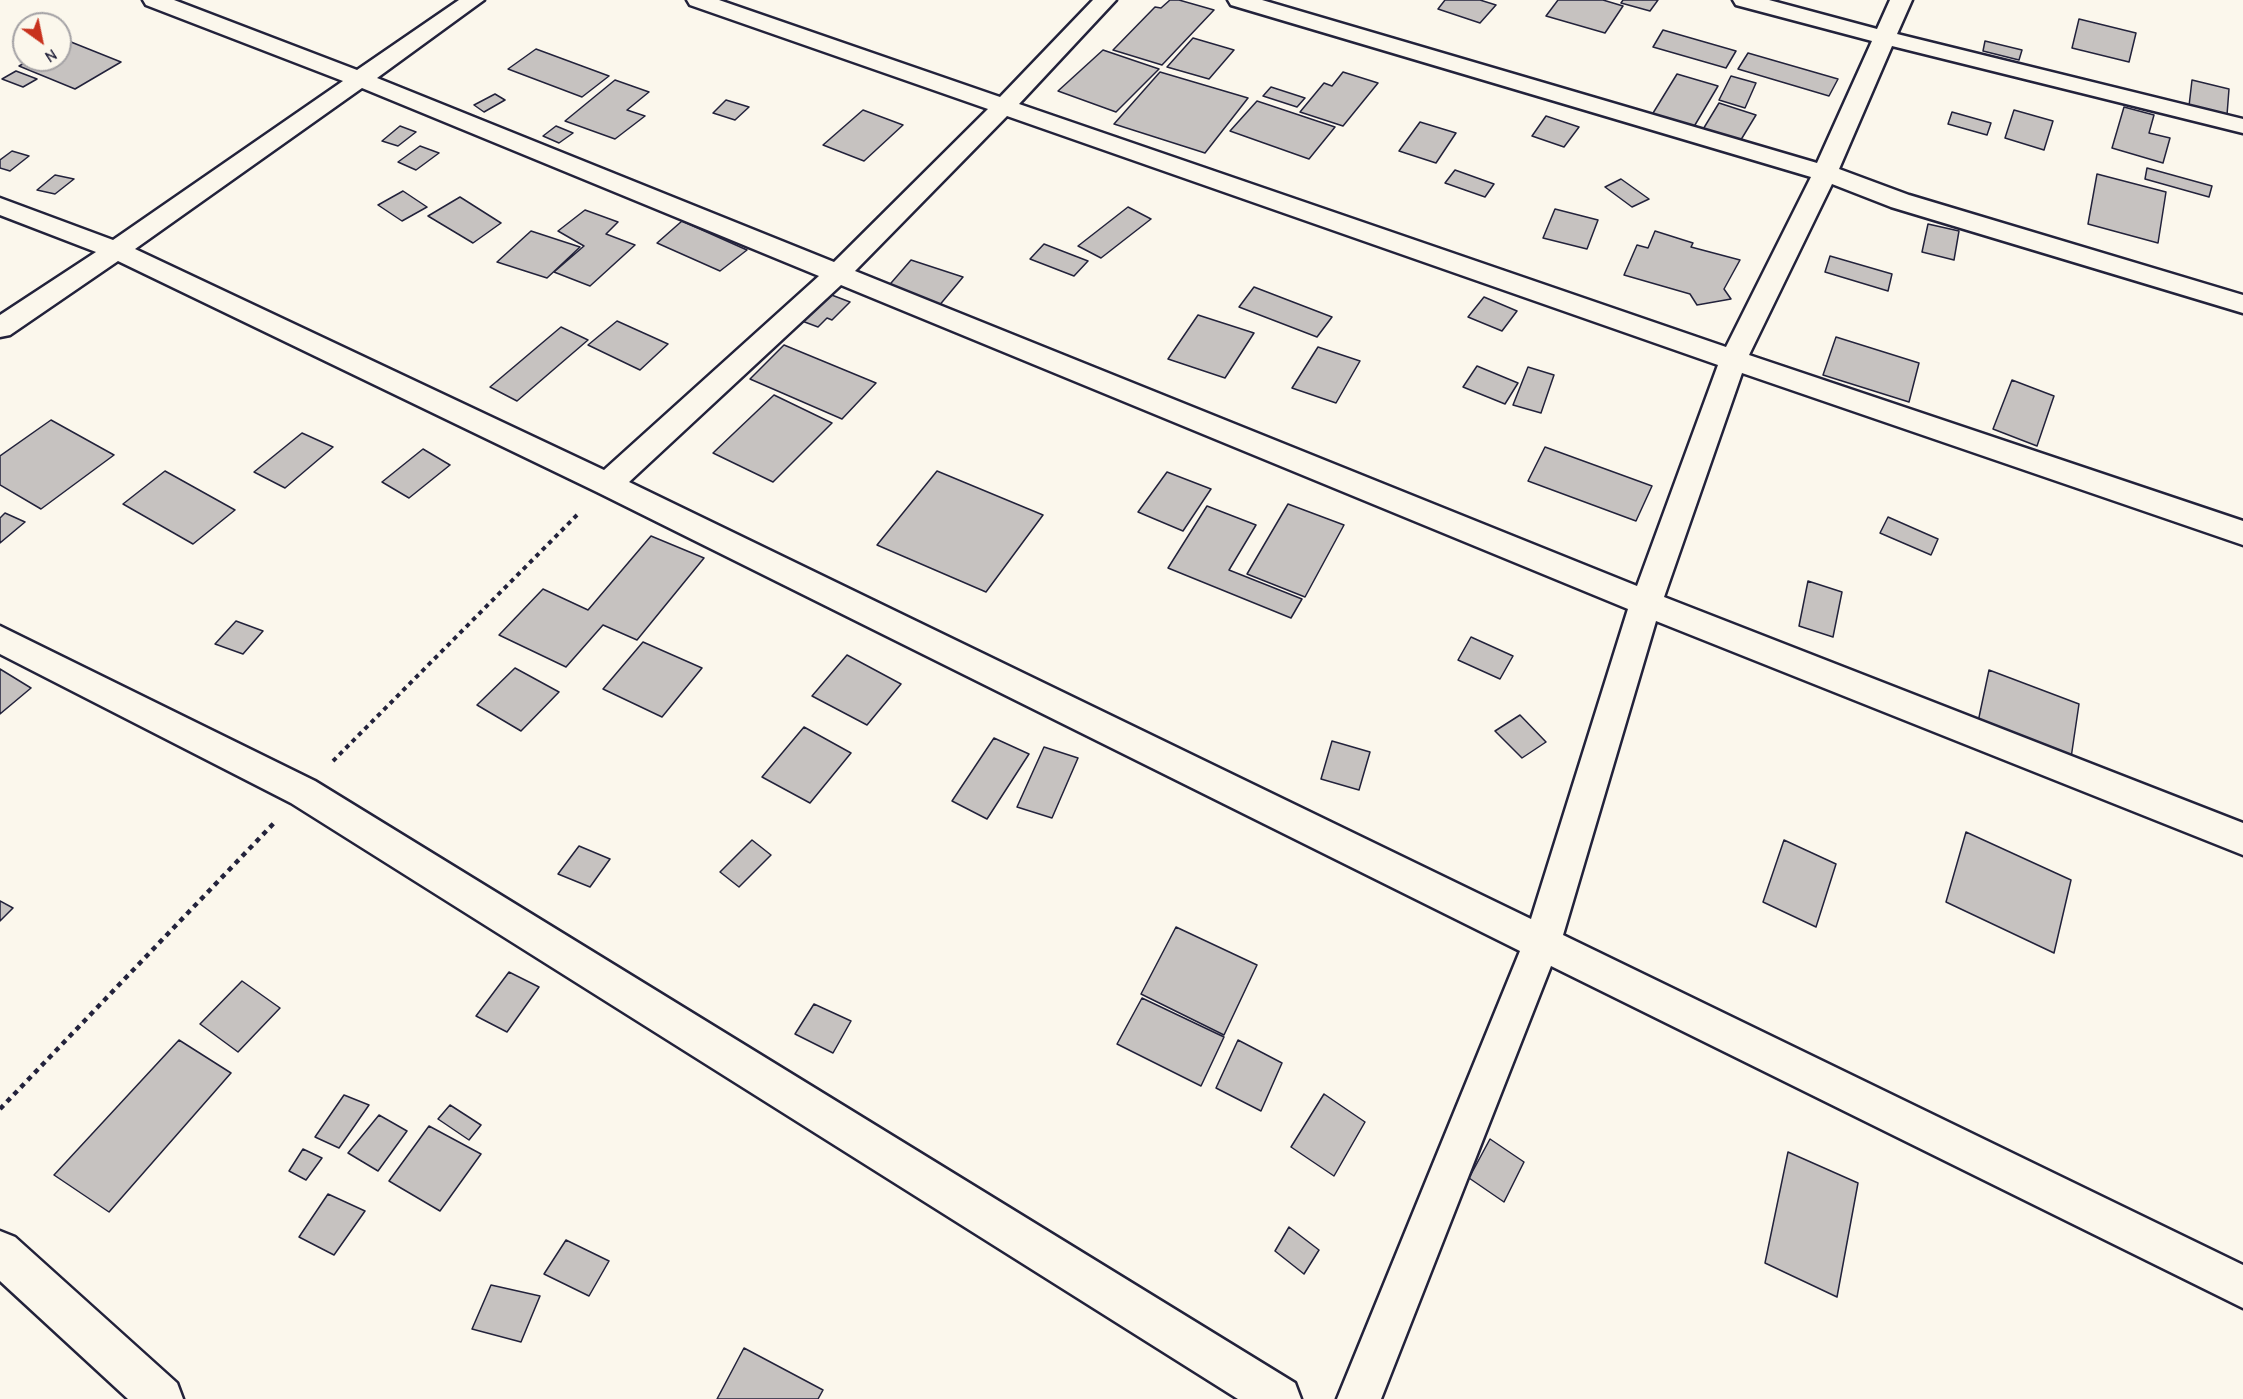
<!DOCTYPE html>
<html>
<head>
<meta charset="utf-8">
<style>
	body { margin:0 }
	#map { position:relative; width:2243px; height:1399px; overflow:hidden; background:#fbf7ec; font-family:"Comic Neue",sans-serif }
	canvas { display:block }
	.north { position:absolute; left:12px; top:12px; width:60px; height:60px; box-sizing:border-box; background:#fbf7ec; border:2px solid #a4a2a5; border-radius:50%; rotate:147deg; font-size:16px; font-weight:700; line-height:24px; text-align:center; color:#22223b }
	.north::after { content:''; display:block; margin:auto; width:21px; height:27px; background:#c8321e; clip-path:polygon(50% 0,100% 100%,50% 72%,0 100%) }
</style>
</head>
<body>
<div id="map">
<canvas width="2243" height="1399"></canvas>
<div class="north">N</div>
</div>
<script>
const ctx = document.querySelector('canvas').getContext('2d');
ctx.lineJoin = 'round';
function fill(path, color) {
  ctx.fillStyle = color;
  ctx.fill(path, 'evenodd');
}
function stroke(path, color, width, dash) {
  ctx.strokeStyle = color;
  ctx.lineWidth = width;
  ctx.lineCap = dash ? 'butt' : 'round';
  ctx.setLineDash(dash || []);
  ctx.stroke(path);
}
const building = new Path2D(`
	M1170,0H1179L1214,10L1162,65L1113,50L1155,7L1161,8Z
	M1445,0H1480L1496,5L1480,23L1438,9Z
	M1558,0H1603L1623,6L1605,33L1546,16Z
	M1623,0H1658L1650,11L1621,3Z
	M2079,19L2136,33L2129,62L2072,48Z
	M1663,30L1736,51L1726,68L1653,47Z
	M1193,38L1234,50L1209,79L1167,67Z
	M66,40L121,62L75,89L19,66L30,60H60V43Z
	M1985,41L2022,50L2019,60L1983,51Z
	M536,49L609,76L582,97L508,69Z
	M1103,50L1159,69L1116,112L1058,91Z
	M1748,53L1838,79L1829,96L1738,69Z
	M16,71L37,79L23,87L2,79Z
	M1160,72L1248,98L1205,153L1114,124Z
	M1343,72L1378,83L1343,126L1300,112L1324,83L1332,86Z
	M1677,74L1718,86L1692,130L1650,118Z
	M1731,76L1756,83L1745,108L1719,100Z
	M615,80L649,92L627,110L645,116L615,139L565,121Z
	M2192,80L2229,89L2227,115L2189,106Z
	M1271,87L1305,98L1297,107L1263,96Z
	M495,94L505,100L484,112L474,105Z
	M726,100L749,107L735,120L713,113Z
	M1257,101L1335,127L1309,159L1230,131Z
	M1719,103L1756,115L1739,143L1702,131Z
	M2124,107L2154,115L2149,133L2170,138L2163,163L2112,148Z
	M863,110L903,125L864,161L823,145Z
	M2014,110L2053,121L2044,150L2005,138Z
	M1952,112L1991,123L1987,135L1948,124Z
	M1546,116L1579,127L1564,147L1532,136Z
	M1420,122L1456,133L1436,163L1399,151Z
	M400,126L416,132L398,146L382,141Z
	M556,126L573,133L559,143L543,136Z
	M420,146L439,153L416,170L398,162Z
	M12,151L29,156L10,171L0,168V160Z
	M2147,168L2212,186L2209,197L2145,179Z
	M1455,170L1494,184L1485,197L1445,183Z
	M2097,174L2166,192L2158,243L2088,224Z
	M55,175L74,179L55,194L37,190Z
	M1621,179L1649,199L1632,207L1605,187Z
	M403,191L427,207L402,221L378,205Z
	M460,197L501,223L473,243L428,216Z
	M1128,207L1151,219L1101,258L1078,246Z
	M1555,209L1598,220L1587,249L1543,238Z
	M585,210L618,222L606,234L635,245L590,286L554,272L584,246L558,231Z
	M682,221L747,250L720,271L657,243Z
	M1928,224L1959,231L1954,260L1922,252Z
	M531,231L580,247L547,278L497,262Z
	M1655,231L1693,243L1691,247L1740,260L1724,289L1731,299L1697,305L1690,294L1624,275L1637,245L1648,248Z
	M1044,244L1088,261L1074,276L1030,259Z
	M1830,256L1892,274L1888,291L1825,272Z
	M911,260L963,277L938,307L885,290Z
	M1254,287L1332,317L1317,337L1239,307Z
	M829,294L850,302L832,320L827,318L818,327L802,321Z
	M1484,297L1517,311L1502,331L1468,317Z
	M1198,315L1254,333L1225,378L1168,359Z
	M617,321L668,344L640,370L588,345Z
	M561,327L588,340L517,401L490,387Z
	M1836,337L1919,363L1909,402L1823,375Z
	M784,345L876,383L842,419L750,379Z
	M1318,347L1360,361L1336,403L1292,388Z
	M1477,366L1518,383L1505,404L1463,387Z
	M1528,367L1554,375L1541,413L1513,405Z
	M2012,380L2054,396L2037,446L1993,429Z
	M774,395L832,423L773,482L713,453Z
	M51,420L114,455L41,509L0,485V456Z
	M302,433L333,447L285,488L254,472Z
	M1545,447L1652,486L1636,521L1528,481Z
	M423,449L450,465L409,498L382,482Z
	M165,471L235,510L193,544L123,504Z
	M937,471L1043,515L986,592L877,545Z
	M1167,472L1211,489L1183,531L1138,512Z
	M1288,504L1344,525L1305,597L1247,574Z
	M1207,506L1256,525L1229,570L1302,599L1291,618L1168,568Z
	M5,513L25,522L0,543V518Z
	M1888,517L1938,539L1931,555L1880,533Z
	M651,536L704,558L637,640L603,625L566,667L499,635L543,589L588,610Z
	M1808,581L1842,592L1833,637L1799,626Z
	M236,621L263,631L243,654L215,644Z
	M1471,637L1513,656L1500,679L1458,660Z
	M643,642L702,668L662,717L603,689Z
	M847,655L901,684L867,725L812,696Z
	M515,668L559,692L521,731L477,705Z
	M0,669L31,688L0,714Z
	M1989,670L2079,704L2071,758L1978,722Z
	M1520,715L1546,742L1522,758L1495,731Z
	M804,727L851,753L810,803L762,777Z
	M994,738L1029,754L987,819L952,801Z
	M1332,741L1370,752L1359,790L1321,779Z
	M1044,747L1078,758L1052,818L1017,807Z
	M1966,832L2071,880L2054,953L1946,902Z
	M752,840L771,855L739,887L720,872Z
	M1784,840L1836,864L1816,927L1763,902Z
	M579,846L610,859L590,887L558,874Z
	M0,901L13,908L0,921Z
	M1176,927L1257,965L1224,1035L1141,994Z
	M509,972L539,987L507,1032L476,1016Z
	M242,981L280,1008L238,1052L200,1024Z
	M1142,998L1224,1037L1201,1086L1117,1044Z
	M814,1004L851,1021L833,1053L795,1034Z
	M179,1040L231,1073L109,1212L54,1175Z
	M1238,1040L1282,1063L1261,1111L1216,1088Z
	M1324,1094L1365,1122L1334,1176L1291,1147Z
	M344,1095L369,1105L339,1148L315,1137Z
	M450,1105L481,1125L469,1140L438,1119Z
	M379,1115L407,1131L378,1171L348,1153Z
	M429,1126L481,1154L440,1211L389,1181Z
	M1490,1139L1524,1162L1504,1202L1469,1178Z
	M303,1149L322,1158L306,1180L289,1171Z
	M1788,1152L1858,1183L1837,1297L1765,1263Z
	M328,1194L365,1211L334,1255L299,1237Z
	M1289,1227L1319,1250L1304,1274L1275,1251Z
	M566,1240L609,1261L589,1296L544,1274Z
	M491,1285L540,1296L521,1342L472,1329Z
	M744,1348L823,1390L818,1399H717Z`);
fill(building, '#c6c2c0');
stroke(building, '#22223b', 1.5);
const minor = new Path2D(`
	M143,0H174L357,70L459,0H484L377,78L834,262L988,109L690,5L687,0H719L1000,97L1093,0H1116L1019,104L1726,347L1811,177L1231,5L1228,0H1262L1817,163L1872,41L1736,5L1733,0H1769L1877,29L1890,0H1912L1897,34L2243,119V133L1892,46L1839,169L1909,195L2243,295V313L1891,207L1832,184L1749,355L2243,521V545L1742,373L1664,597L2243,823V855L1656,621L1563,935L2243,1265V1308L1551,966L1381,1399H1337L1520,951L597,492L118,261L10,335L0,337V315L96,252L0,215V198L113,240L343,81L146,5ZM362,88L819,276L604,470L135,249ZM1007,116L1718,365L1637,586L855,271ZM841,285L1628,609L1531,919L629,482Z
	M0,626L315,781L1295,1383L1301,1399H1238L291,803L0,654Z
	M0,1231L15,1237L177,1383L183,1399H128L0,1281Z`);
stroke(minor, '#22223b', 5);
stroke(new Path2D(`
	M333,761L579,513`), '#22223b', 4, [4.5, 4.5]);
stroke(new Path2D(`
	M0,1109L274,823`), '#22223b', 4.5, [5, 5]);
fill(minor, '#fbf7ec');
</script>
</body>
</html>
